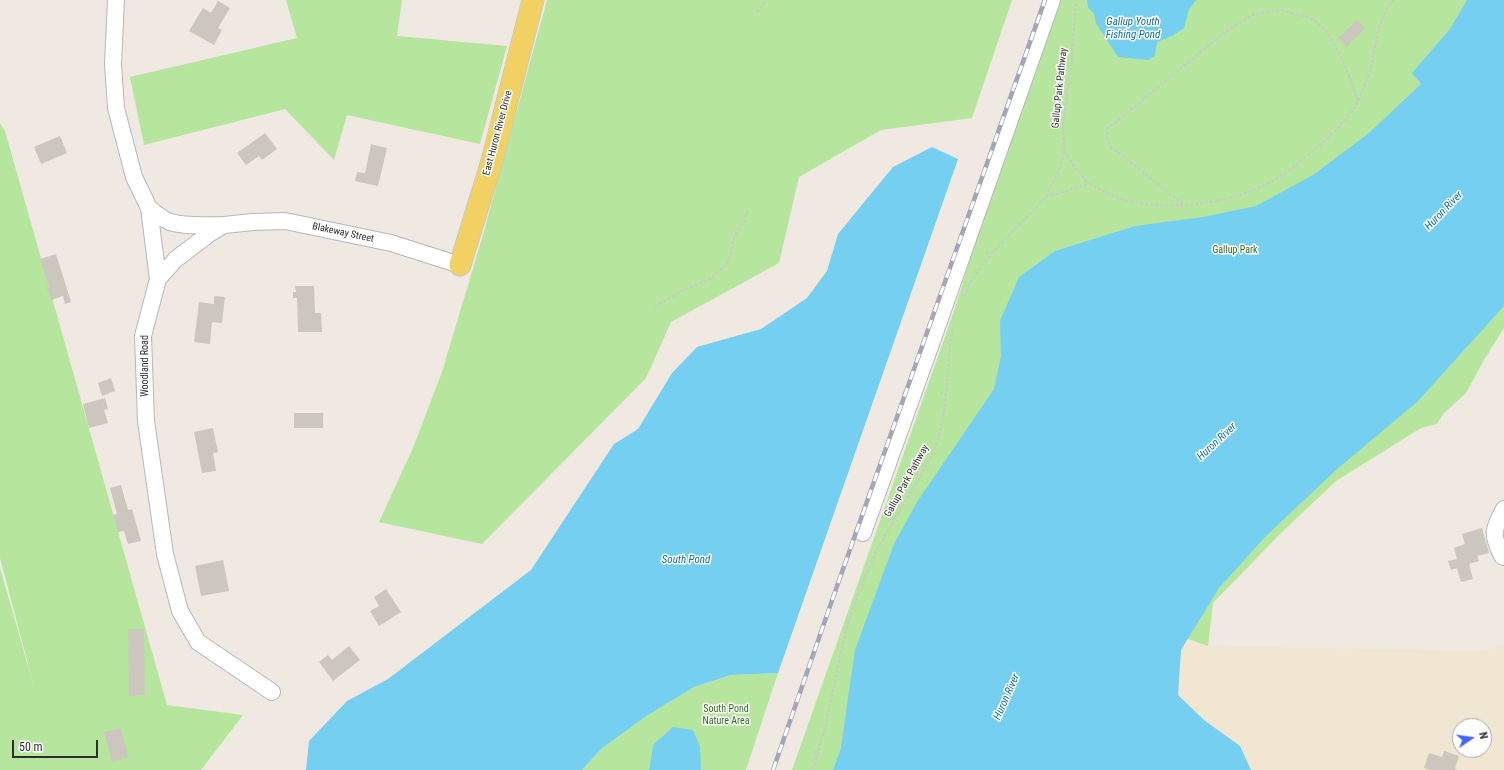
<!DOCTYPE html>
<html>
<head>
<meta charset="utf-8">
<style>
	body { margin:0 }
	#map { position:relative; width:1504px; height:770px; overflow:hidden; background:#efe9e1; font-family:"Roboto Condensed",sans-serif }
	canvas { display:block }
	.north { position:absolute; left:1452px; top:718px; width:40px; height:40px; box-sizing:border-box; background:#fff; border:1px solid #ababab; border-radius:50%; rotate:77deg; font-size:11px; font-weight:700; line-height:16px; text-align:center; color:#2e2e2e }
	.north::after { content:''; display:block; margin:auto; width:14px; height:18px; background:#4264fb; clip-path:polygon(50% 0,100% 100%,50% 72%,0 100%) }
	.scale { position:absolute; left:12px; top:740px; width:86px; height:18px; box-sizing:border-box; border:2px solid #2e2e2e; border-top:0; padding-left:5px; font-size:12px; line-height:14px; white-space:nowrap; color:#2e2e2e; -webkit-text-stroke:3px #fff; paint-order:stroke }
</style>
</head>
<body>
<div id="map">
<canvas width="1504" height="770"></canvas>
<div class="north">N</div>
<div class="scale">50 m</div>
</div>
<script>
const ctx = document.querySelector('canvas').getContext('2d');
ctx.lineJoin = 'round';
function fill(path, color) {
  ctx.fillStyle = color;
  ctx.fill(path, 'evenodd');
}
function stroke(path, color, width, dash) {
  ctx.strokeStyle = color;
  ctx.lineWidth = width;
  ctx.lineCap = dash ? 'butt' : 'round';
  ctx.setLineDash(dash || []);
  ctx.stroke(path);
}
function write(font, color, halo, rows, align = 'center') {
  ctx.font = font + ' "Roboto Condensed",sans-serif';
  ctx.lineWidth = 3;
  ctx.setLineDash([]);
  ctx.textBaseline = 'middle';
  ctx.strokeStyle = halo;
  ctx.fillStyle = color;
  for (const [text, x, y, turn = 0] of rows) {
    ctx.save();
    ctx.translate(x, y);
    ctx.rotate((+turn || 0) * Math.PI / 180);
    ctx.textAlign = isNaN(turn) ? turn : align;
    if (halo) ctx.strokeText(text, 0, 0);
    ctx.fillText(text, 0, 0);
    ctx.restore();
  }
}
fill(new Path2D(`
	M1188,639L1208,646L1481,651L1504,645V770H1251L1240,746L1204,720L1177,695L1181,650ZM1460,726H1484V750H1460Z`), '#f0e6d1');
fill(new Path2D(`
	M286,0H402L397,36L507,46L480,144L347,115L334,160L285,109L144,145L130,77L297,38Z
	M547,0H1012L972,118L881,130L799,177L779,263L671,322L646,378L482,544L379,522L413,448L442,372L483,235Z
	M1056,0H1504V328L1484,360L1466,393L1443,414L1437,424L1421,428L1336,481L1281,533L1213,603L1208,646L1188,639L841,747L833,770H792L954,311L993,184Z
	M0,123L5,131L167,705L243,715L201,770H0V568L35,690L0,558Z
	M778,673L746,770H701V768L653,745L649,770H582L601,749L645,717L694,687L731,675Z`), '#b6e59e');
fill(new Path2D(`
	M1087,0H1196L1189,9L1184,28L1172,36L1157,42L1155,56L1148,60L1118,57L1096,23L1094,14L1088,7Z
	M1467,0H1504V306L1417,402L1336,470L1266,536L1219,588L1181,650L1178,695L1204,720L1240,746L1251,770H833L841,747L855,650L894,544L917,502L994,389L1001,356L1000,321L1019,277L1055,251L1135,226L1203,217L1256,206L1313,175L1369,133L1421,84L1412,73L1450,29Z
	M932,147L958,159L778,673L731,675L694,687L645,717L601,749L582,770H306L309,741L347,701L388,679L531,570L614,444L638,429L672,373L697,347L761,329L807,298L827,271L838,234L893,167Z
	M673,727L693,730L700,747L701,770H649L653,745Z`), '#75cff0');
fill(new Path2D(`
	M218,1L230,8L218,28L222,30L214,45L189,31L203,8L211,13Z
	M1357,20L1365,28L1346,47L1338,38Z
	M265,133L277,149L262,160L259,156L246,165L237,153Z
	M60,136L67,153L41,164L34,147Z
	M371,144L387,148L378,186L355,181L357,172L365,173Z
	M56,254L71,302L65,304L63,296L51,300L47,288L49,287L40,259Z
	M295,286H314L315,313H321L322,332H298L297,298H293V292H296Z
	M214,296L225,297L222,323L212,322L210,344L194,342L199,302L214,304Z
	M111,378L115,391L102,396L98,383Z
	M105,398L108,409L104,410L108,423L89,428L83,404Z
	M294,413H323V428H294Z
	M213,428L218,452L213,453L216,471L202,473L194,432Z
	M121,485L128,510L132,509L141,541L128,544L124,531L118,532L113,515L117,514L110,488Z
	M1482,528L1489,553L1477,556L1479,561L1469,564L1473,579L1461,582L1457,568L1451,570L1448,561L1457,559L1454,548L1465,544L1462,534Z
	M223,560L229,591L201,596L195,566Z
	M386,589L401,612L379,626L370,611L379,606L374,597Z
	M128,629H144L145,695L129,696Z
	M349,646L360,660L333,681L319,662L328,655L332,660Z
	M121,728L128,757L112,762L104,732Z
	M1444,751L1459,756L1455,769L1458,770H1430L1424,768L1429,753L1442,757Z`), '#cbc7bf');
const minor = new Path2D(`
	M116,0L113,64L116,108L134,177L149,208L158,279L143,336L146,421L165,554L180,611L198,642L272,692
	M149,208C155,213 162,219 170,222C187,227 207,225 224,225
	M158,279L176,259L209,234L224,225L253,222L285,221L391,243L460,265
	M1504,509C1493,530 1491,534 1502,556L1504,557
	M863,533L936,330L1052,0`);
const major = new Path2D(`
	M460,265L492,161L533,0`);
stroke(minor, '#b4b7c1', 18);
stroke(major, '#c9c9c9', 23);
stroke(new Path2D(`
	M757,12L766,0
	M1065,151L1075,168L1089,184
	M1046,197L1089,184C1100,189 1110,195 1122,199C1165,212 1214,205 1256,189C1278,181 1298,164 1315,149C1332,134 1349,120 1359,99C1367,83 1372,65 1375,47C1380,27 1380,18 1393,0
	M1183,204L1111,147L1107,138V129L1229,29L1255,14L1281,10L1313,19L1328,33L1344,63L1358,101
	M986,252L990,255
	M964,296L970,283L980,268L995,250L1046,197L1059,170L1065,151L1064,143L1063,126L1072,59L1076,0
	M655,307L682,291L710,279L725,266L730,257L735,235L745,220L747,211
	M940,393L946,394
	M888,519L893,522
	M813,752L819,753
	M813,770L826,724L840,656L847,627L861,586L878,548L931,457C950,416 945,370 953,326`), '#c9c9c9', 2, [3, 2]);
stroke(minor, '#fff', 16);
stroke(major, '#f2d163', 21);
const rail = new Path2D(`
	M773,770L836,589L1045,0`);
stroke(rail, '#a3a6b8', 4.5);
stroke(rail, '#fff', 3, [9]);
write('10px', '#2e2e2e', '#fff', [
	["Gallup Park Pathway",1060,88,-84],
	["East Huron River Drive",498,133,-75],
	["Blakeway Street",343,233,12],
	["Woodland Road",145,366,-90],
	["Gallup Park Pathway",907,481,-61]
]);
write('10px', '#2c6e1b', '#fff', [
	["Gallup Park",1235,250],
	["South Pond",726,709],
	["Nature Area",726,721]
]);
write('italic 11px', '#0d6fa3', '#fff', [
	["Gallup Youth",1133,22],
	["Fishing Pond",1133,35],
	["Huron River",1444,211,-46],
	["Huron River",1217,442,-43],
	["South Pond",686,560],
	["Huron River",1007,697,-66]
]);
</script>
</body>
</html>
